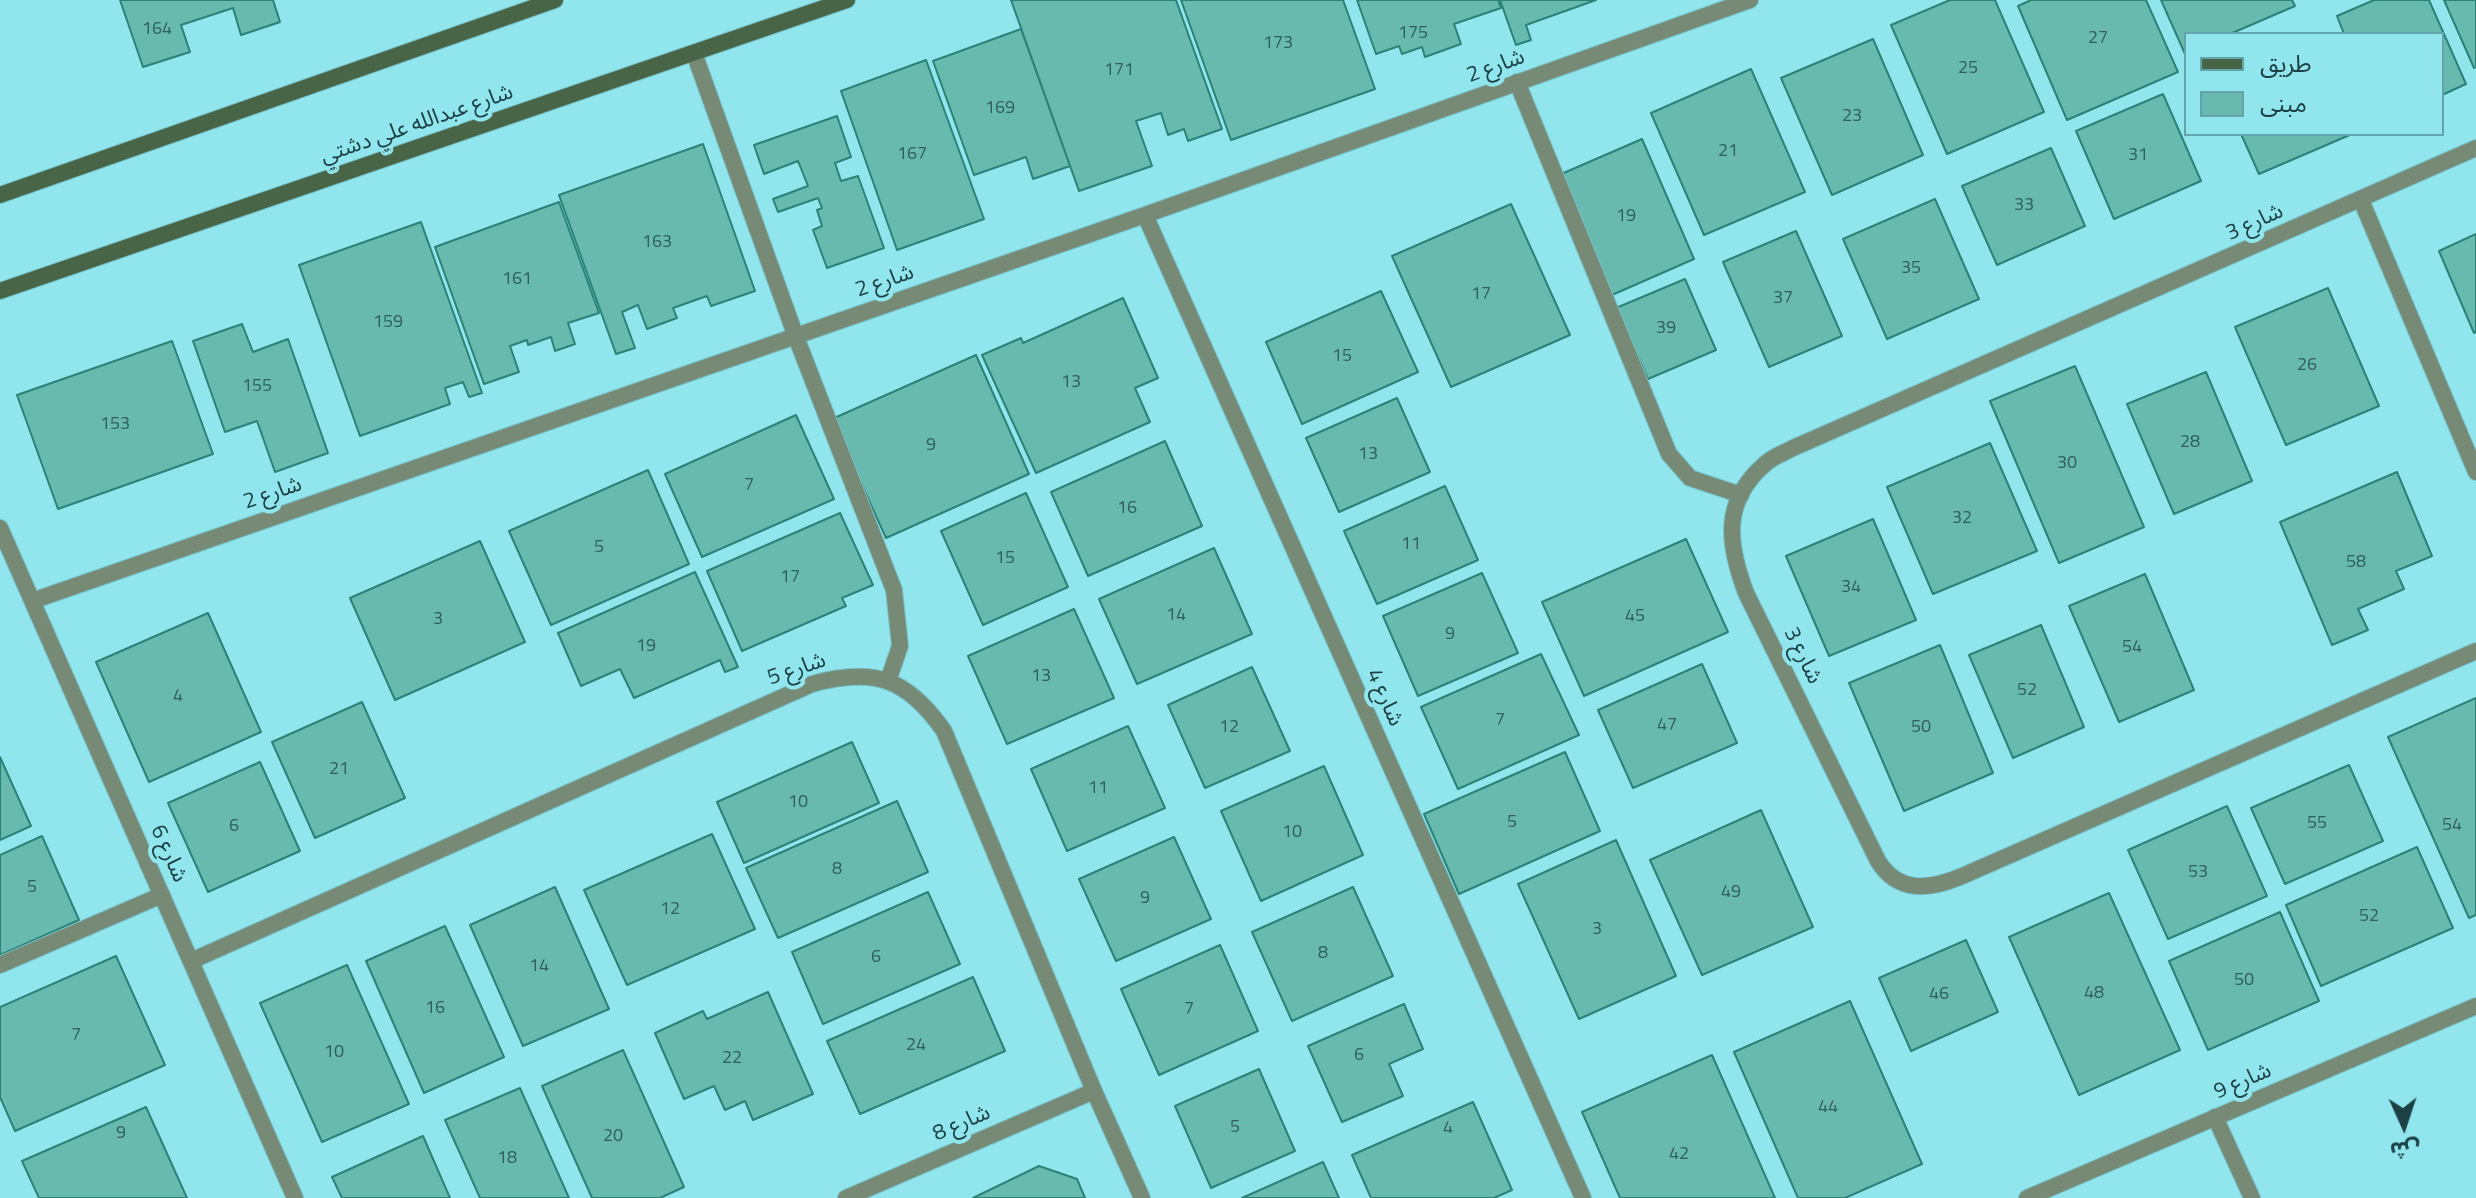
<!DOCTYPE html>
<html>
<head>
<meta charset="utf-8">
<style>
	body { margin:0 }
	#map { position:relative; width:2476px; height:1198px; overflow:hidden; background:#91e6ee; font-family:"Titillium Web","Noto Sans Arabic",sans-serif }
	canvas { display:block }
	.legend { position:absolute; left:2184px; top:32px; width:260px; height:104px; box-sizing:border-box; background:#91e6ee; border:2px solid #62a4aa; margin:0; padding:10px 14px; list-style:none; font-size:24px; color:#1c4043 }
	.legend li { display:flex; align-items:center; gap:16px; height:40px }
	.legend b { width:40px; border:2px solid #62a4aa }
	.north { position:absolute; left:2364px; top:1086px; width:80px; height:80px; -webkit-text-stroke:6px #91e6ee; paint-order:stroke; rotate:177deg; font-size:22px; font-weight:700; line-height:32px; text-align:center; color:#1c4043 }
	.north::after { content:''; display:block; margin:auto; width:28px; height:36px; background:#1c4043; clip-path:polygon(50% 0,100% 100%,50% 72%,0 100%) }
</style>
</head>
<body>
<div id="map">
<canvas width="2476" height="1198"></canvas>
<ul class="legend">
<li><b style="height:10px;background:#496548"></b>طريق</li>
<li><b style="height:22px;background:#68b9ae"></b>مبنى</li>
</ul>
<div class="north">ش</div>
</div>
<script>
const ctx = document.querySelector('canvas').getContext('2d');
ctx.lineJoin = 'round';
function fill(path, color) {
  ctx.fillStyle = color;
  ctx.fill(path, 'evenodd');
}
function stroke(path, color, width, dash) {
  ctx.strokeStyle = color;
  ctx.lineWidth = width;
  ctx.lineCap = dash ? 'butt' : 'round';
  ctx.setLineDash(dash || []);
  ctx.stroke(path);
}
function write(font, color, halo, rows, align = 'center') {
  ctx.font = font + ' "Titillium Web","Noto Sans Arabic",sans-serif';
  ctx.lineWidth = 8;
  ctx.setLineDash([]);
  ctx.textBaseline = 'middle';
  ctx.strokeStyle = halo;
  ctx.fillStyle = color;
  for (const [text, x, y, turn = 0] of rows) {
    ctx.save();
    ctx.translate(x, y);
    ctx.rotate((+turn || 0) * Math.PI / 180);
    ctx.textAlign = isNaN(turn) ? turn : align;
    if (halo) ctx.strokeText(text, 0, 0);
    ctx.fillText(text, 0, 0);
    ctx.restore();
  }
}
const building = new Path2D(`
	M120,0H273L280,22L241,35L233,8L181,25L190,52L143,67Z
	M1011,0H1176L1222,129L1188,141L1184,129L1168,135L1161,113L1136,121L1152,166L1079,191Z
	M1181,0H1343L1375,89L1231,140Z
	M1357,0H1498L1501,8L1454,24L1461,44L1425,57L1422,47L1402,54L1399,46L1376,54Z
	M1500,0H1596L1526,25L1531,40L1516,45Z
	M1950,0H1995L2044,112L1947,154L1891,25Z
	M2031,0H2146L2178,72L2067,120L2018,6Z
	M2161,0H2292L2295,6L2230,34H2186L2185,54Z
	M2374,0H2429L2466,84L2442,95V34H2344L2337,16Z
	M2444,0H2476V67L2474,68Z
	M1021,29L1070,166L1033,179L1026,157L974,175L933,61Z
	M1873,39L1923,155L1832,195L1781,78Z
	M926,60L984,219L897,250L841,91Z
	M1751,69L1805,192L1704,235L1651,113Z
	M2163,94L2201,181L2114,219L2076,131Z
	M837,116L851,157L835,163L841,181L858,176L884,248L827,268L813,230L822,226L817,210L822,208L818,198L778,212L773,199L808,186L798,161L764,174L754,145Z
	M2241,134H2352L2259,174Z
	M1642,139L1694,259L1612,295L1559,175Z
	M703,144L755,291L711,306L707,296L673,308L677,318L647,329L638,305L622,312L635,348L616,354L559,195Z
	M2051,148L2085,226L1997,265L1962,186Z
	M1935,199L1979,299L1887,339L1843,239Z
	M559,202L599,313L568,323L575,344L555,351L551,337L528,345L527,340L510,346L519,372L484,384L435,247Z
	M1511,204L1570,335L1451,387L1392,256Z
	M421,222L482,393L469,397L463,382L445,388L450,404L360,436L299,265Z
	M1796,231L1842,336L1769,367L1723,262Z
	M2476,234V332L2474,333L2439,251Z
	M1685,279L1716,350L1648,379L1616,308Z
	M2328,288L2379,406L2286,445L2235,327Z
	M1381,291L1418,372L1302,424L1266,342Z
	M1123,298L1158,378L1135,388L1150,422L1036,473L982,355L1021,338L1023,343Z
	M242,324L253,352L288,339L328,453L275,472L257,421L225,432L193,341Z
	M172,341L213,454L58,509L17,395Z
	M976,355L1029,474L886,538L832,419Z
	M2075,366L2144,527L2059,563L1990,401Z
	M2206,372L2252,481L2174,514L2127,404Z
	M1397,398L1430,472L1339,512L1306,438Z
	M796,415L834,499L702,557L665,474Z
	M1165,441L1202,526L1088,576L1051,492Z
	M1990,443L2037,551L1933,594L1887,487Z
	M648,470L689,564L551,625L509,531Z
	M2397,472L2432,556L2396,571L2404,589L2358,609L2368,630L2332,645L2280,522Z
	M1445,486L1478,560L1377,604L1344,531Z
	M1026,493L1068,587L983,625L941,531Z
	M840,513L873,585L842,598L846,606L742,651L707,571Z
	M1873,519L1916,620L1829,656L1786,556Z
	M1686,539L1728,632L1584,696L1542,602Z
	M480,541L525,642L395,700L350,598Z
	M1214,548L1252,634L1137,684L1099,599Z
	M695,572L738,667L725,672L720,660L634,698L620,669L581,686L558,633Z
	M1482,573L1518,653L1418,696L1383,616Z
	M2145,574L2194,690L2119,722L2069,606Z
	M1074,609L1114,698L1007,744L968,656Z
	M208,613L261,732L149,782L96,662Z
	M2041,625L2084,727L2013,758L1969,655Z
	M1940,645L1993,773L1904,811L1849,683Z
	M1541,654L1579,735L1458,789L1421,707Z
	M1702,664L1737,743L1633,788L1598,710Z
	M1252,667L1290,751L1205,788L1168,705Z
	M2476,698V915L2469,918L2388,737Z
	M362,702L405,798L315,838L272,742Z
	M1128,726L1165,808L1067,851L1031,769Z
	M852,742L879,803L744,863L717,802Z
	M1565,752L1600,831L1459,894L1424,814Z
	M0,757L31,826L0,840Z
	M260,762L300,851L208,892L168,803Z
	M2349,765L2383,841L2285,884L2251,808Z
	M1324,766L1363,855L1261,901L1221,811Z
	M897,801L928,872L778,938L746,868Z
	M2227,806L2267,896L2168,939L2128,850Z
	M1761,810L1813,927L1702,975L1650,860Z
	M712,834L755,929L627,985L584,890Z
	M42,836L79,920L0,955V855Z
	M1174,837L1211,919L1116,961L1079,879Z
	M1616,840L1676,976L1579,1019L1518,884Z
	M2417,847L2453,928L2321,986L2286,905Z
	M555,887L609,1009L523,1046L470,925Z
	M1353,887L1393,976L1292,1021L1252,932Z
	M928,892L960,964L823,1024L792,952Z
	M2109,893L2180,1050L2079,1095L2009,937Z
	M2280,912L2319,1001L2208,1050L2169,961Z
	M445,926L504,1057L424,1093L366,961Z
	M1966,940L1998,1012L1911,1051L1879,978Z
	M1220,945L1258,1031L1159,1075L1121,989Z
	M116,956L165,1065L15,1131L0,1097V1007Z
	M347,965L409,1104L322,1142L260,1003Z
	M973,977L1005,1051L860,1114L827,1041Z
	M768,992L813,1094L753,1120L745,1101L725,1110L714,1086L684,1099L655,1033L703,1011L707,1019Z
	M1850,1001L1922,1164L1845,1198H1798L1734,1052Z
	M1404,1004L1423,1049L1389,1064L1403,1096L1342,1122L1308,1046Z
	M623,1050L684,1187L660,1198H592L542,1086Z
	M1712,1055L1775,1198H1620L1582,1112Z
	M1259,1069L1295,1151L1211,1188L1175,1106Z
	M520,1088L569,1198H480L445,1120Z
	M1473,1102L1512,1190L1494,1198H1371L1352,1155Z
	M146,1107L187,1198H39L22,1161Z
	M423,1136L450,1198H342L332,1177Z
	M1323,1162L1339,1198H1242Z
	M1039,1166L1077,1179L1085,1198H973Z`);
fill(building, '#68b9ae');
stroke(building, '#2b8277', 2);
const lane = new Path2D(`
	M694,53L796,337L894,590L900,646L888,681
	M1517,82L1669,454L1690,478L1741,495
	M0,965L162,895
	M2215,1117L2252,1198`);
const street = new Path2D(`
	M2476,148L1793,448C1784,453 1772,457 1765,464C1721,502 1728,545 1746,593L1878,861C1898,893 1928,890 1960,877L2476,651
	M2361,200L2476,472
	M1145,215L1583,1198
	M0,528L295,1198
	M32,601L1145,215L1750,0
	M191,961L812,684C874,667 907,678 944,731L1094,1091L1142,1198
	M846,1198L1094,1091
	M2027,1198L2476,1006`);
const secondary = new Path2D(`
	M0,195L555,0
	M0,291L847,0`);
stroke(lane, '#77c1c8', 18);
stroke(street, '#77c1c8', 18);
stroke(secondary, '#77c1c8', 18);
stroke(lane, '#778a76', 16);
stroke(street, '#778a76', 16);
stroke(secondary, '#496548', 16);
write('18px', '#2f5e5e', null, [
	["164",157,30],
	["175",1413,34],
	["27",2098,39],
	["173",1278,44],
	["25",1968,69],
	["171",1119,71],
	["169",1000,109],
	["23",1852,117],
	["21",1728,152],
	["167",912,155],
	["31",2138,156],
	["33",2024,206],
	["19",1626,217],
	["163",657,243],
	["35",1911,269],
	["161",517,280],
	["17",1481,295],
	["37",1783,299],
	["159",388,323],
	["39",1666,329],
	["15",1342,357],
	["26",2307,366],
	["13",1071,383],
	["155",257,387],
	["153",115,425],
	["28",2190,443],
	["9",931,446],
	["13",1368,455],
	["30",2067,464],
	["7",749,486],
	["16",1127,509],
	["32",1962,519],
	["11",1411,545],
	["5",599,548],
	["15",1005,559],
	["58",2356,563],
	["17",790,578],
	["34",1851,588],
	["14",1176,616],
	["45",1635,617],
	["3",438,620],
	["9",1450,635],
	["19",646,647],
	["54",2132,648],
	["13",1041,677],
	["52",2027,691],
	["4",178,697],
	["7",1500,721],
	["47",1667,726],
	["12",1229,728],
	["50",1921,728],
	["21",339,770],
	["11",1098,789],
	["10",798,803],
	["5",1512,823],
	["55",2317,824],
	["54",2452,826],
	["6",234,827],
	["10",1292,833],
	["8",837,870],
	["53",2198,873],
	["5",32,888],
	["49",1731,893],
	["9",1145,899],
	["12",670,910],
	["52",2369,917],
	["3",1597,930],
	["8",1323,954],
	["6",876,958],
	["14",539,967],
	["50",2244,981],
	["48",2094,994],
	["46",1939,995],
	["16",435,1009],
	["7",1189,1010],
	["7",76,1036],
	["24",916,1046],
	["10",334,1053],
	["6",1359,1056],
	["22",732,1059],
	["44",1828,1108],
	["5",1235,1128],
	["4",1448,1129],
	["9",121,1134],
	["20",613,1137],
	["42",1679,1155],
	["18",507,1159]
]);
write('22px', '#1c4043', '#91e6ee', [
	["شارع 2",1496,67,-20],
	["شارع عبدالله علي دشتي",417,125,-19],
	["شارع 3",2255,223,-24],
	["شارع 2",885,282,-19],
	["شارع 2",273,494,-19],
	["شارع 3",1802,656,64],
	["شارع 5",797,670,-19],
	["شارع 4",1384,698,66],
	["شارع 6",168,854,66],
	["شارع 9",2243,1082,-23],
	["شارع 8",962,1124,-23]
]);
</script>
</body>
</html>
